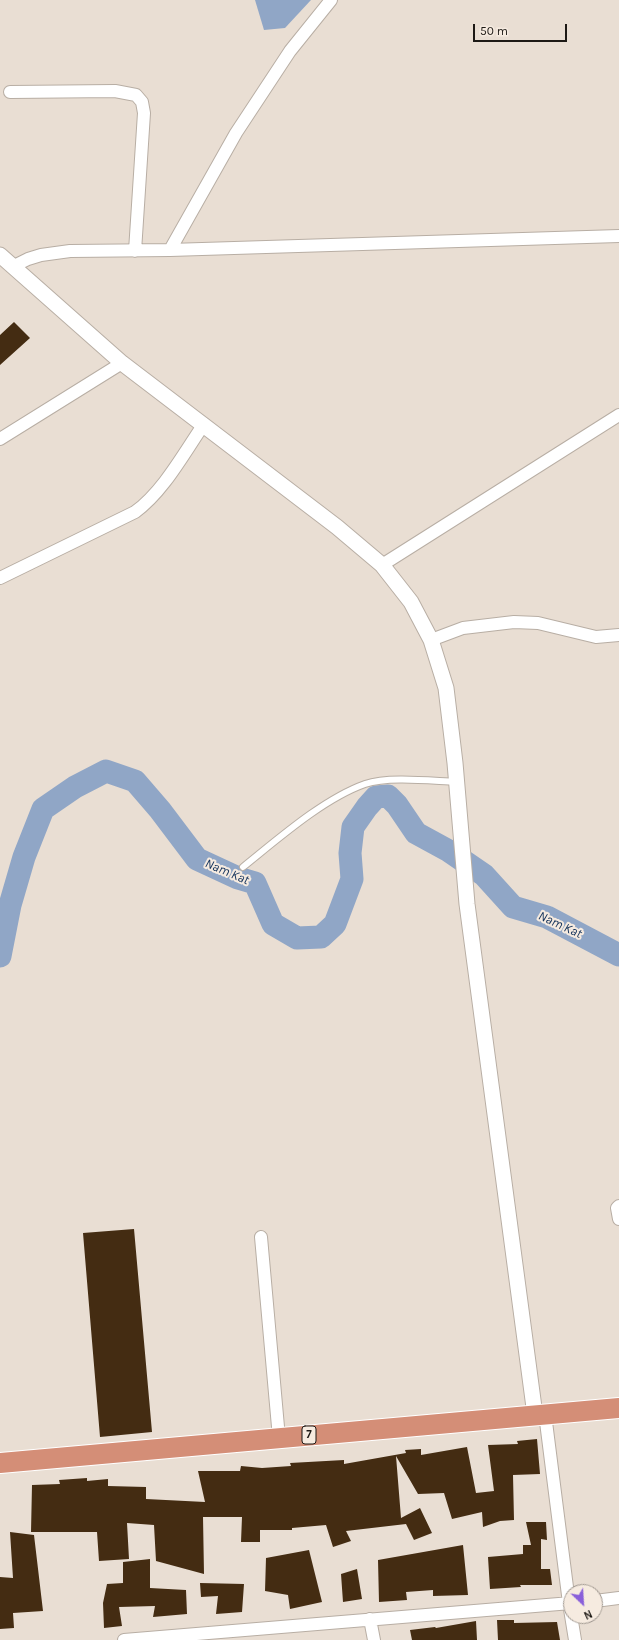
<!DOCTYPE html>
<html>
<head>
<meta charset="utf-8">
<style>
	body { margin:0 }
	#map { position:relative; width:619px; height:1640px; overflow:hidden; background:#e9ded3; font-family:Karla,sans-serif }
	canvas { display:block }
	.north { position:absolute; left:563px; top:1584px; width:40px; height:40px; box-sizing:border-box; background:#f6ebe0; border:1px solid #9f978f; border-radius:50%; rotate:155deg; font-size:11px; font-weight:700; line-height:16px; text-align:center; color:#1d1915 }
	.north::after { content:''; display:block; margin:auto; width:14px; height:18px; background:#895fda; clip-path:polygon(50% 0,100% 100%,50% 72%,0 100%) }
	.scale { position:absolute; left:473px; top:24px; width:94px; height:18px; box-sizing:border-box; border:2px solid #1d1915; border-top:0; padding-left:5px; font-size:12px; line-height:14px; white-space:nowrap; color:#1d1915; -webkit-text-stroke:3px #f6ebe0; paint-order:stroke }
</style>
</head>
<body>
<div id="map">
<canvas width="619" height="1640"></canvas>
<div class="north">N</div>
<div class="scale">50 m</div>
</div>
<script>
const ctx = document.querySelector('canvas').getContext('2d');
ctx.lineJoin = 'round';
function fill(path, color) {
  ctx.fillStyle = color;
  ctx.fill(path, 'evenodd');
}
function stroke(path, color, width, dash) {
  ctx.strokeStyle = color;
  ctx.lineWidth = width;
  ctx.lineCap = dash ? 'butt' : 'round';
  ctx.setLineDash(dash || []);
  ctx.stroke(path);
}
function write(font, color, halo, rows, align = 'center') {
  ctx.font = font + ' Karla,sans-serif';
  ctx.lineWidth = 4;
  ctx.setLineDash([]);
  ctx.textBaseline = 'middle';
  ctx.strokeStyle = halo;
  ctx.fillStyle = color;
  for (const [text, x, y, turn = 0] of rows) {
    ctx.save();
    ctx.translate(x, y);
    ctx.rotate((+turn || 0) * Math.PI / 180);
    ctx.textAlign = isNaN(turn) ? turn : align;
    if (halo) ctx.strokeText(text, 0, 0);
    ctx.fillText(text, 0, 0);
    ctx.restore();
  }
}
fill(new Path2D(`
	M255,0H311L285,28L264,30Z`), '#90a6c6');
stroke(new Path2D(`
	M0,956L10,905L24,857L43,809L75,787L106,771L135,781L160,810L197,859L238,878L255,883L273,924L297,938L321,937L335,924L352,879L350,853L353,827L367,807L376,797L388,796L397,805L416,833L449,851L484,875L513,907L547,917L619,955`), '#90a6c6', 23);
fill(new Path2D(`
	M14,322L30,338L0,365V335Z
	M134,1229L152,1432L100,1437L83,1233Z
	M537,1439L540,1474L513,1475L514,1520L500,1521L483,1527L482,1512L452,1519L444,1493L418,1494L396,1456L401,1518L420,1508L432,1533L414,1540L406,1524L346,1531L351,1541L333,1547L326,1525L292,1528V1530H260V1542H241L242,1517H203L204,1574L156,1561L154,1525L127,1523L129,1559L99,1561L97,1532H31L32,1485L60,1484L59,1480L87,1478V1481L108,1479V1486L146,1487V1499L205,1502L198,1471H240L241,1466L262,1468L291,1466L290,1463L344,1460V1464L406,1453L405,1450L421,1449V1455L467,1447L476,1493L494,1491L488,1445L518,1444L517,1441Z
	M526,1522H546L547,1540L541,1539V1569H550L552,1585H520L521,1587L490,1589L488,1557L523,1554V1545H531Z
	M10,1532L34,1535L43,1611L13,1613L14,1628L0,1629V1577L13,1578Z
	M463,1545L468,1595L433,1596V1590L406,1592L407,1600L379,1602L378,1560Z
	M309,1550L322,1602L290,1609L288,1595L265,1591L266,1558Z
	M150,1559V1588L186,1590L187,1614L153,1617L155,1606L119,1607L122,1626L104,1628L103,1603L107,1584L123,1583V1562Z
	M357,1569L362,1599L343,1602L341,1574Z
	M200,1583L244,1584L242,1612L216,1614L218,1596L201,1597Z
	M497,1620H514V1623L557,1622L560,1640H498Z
	M476,1621L477,1640H412L410,1630L435,1627L436,1628Z`), '#442c12');
const service = new Path2D(`
	M243,867C278,839 323,799 365,784C389,776 431,781 456,782`);
const minor = new Path2D(`
	M10,92L115,91L136,95L142,102L144,113L135,251
	M170,250L236,133L290,51L331,0
	M14,266L28,259L41,255L70,251L170,250L619,236
	M0,439L122,363
	M382,565L619,415
	M0,578L135,512C163,492 184,453 204,424
	M431,640L463,628L514,622L538,623L596,637L619,635
	M619,1206L617,1208L619,1219
	M261,1237L279,1438
	M545,1414L569,1603L575,1640
	M595,1601L619,1598
	M370,1619L374,1640
	M124,1640L571,1603`);
const tertiary = new Path2D(`
	M0,255L122,363L337,527L382,565L411,602L431,640L446,688L455,763L467,904L535,1415`);
const trunk = new Path2D(`
	M0,1463L619,1408`);
stroke(service, '#b8aea4', 8);
stroke(minor, '#b8aea4', 14);
stroke(tertiary, '#b8aea4', 17);
stroke(trunk, '#fff', 22);
stroke(service, '#fff', 6);
stroke(minor, '#fff', 12);
stroke(tertiary, '#fff', 15);
stroke(trunk, '#d48e77', 20);
for (const [x, y, w] of [
	[309,1435,14]
]) {
  const box = new Path2D();
  box.roundRect(x - w / 2, y - 9, w, 18, 3);
  ctx.fillStyle = '#f6ebe0';
  ctx.fill(box);
  stroke(box, '#1d1915', 1);
}
write('bold 11px', '#1d1915', null, [
	["7",309,1435]
]);
write('italic 13px', '#12315a', '#f6ebe0', [
	["Nam Kat",227,872,23],
	["Nam Kat",560,925,25]
]);
</script>
</body>
</html>
